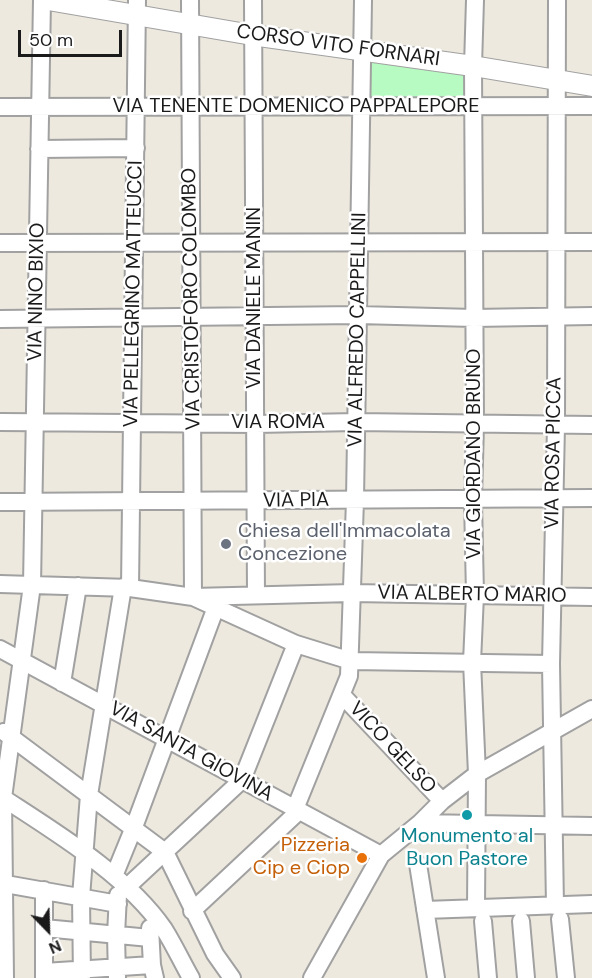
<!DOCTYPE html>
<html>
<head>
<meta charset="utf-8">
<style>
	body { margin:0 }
	#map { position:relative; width:592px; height:978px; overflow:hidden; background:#ede9df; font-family:"DM Sans",sans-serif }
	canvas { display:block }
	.north { position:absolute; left:18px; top:900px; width:60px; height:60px; -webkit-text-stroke:4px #fff; paint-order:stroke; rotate:157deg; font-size:16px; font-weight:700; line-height:24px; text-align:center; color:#1a1a1a }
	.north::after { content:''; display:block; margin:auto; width:21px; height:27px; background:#1a1a1a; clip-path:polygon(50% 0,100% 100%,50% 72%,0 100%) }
	.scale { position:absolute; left:18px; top:30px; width:104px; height:27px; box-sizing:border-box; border:3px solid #1a1a1a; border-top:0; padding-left:8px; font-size:18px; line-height:21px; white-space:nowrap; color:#1a1a1a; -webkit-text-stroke:4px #fff; paint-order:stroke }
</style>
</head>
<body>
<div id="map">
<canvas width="592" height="978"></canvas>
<div class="north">N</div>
<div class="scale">50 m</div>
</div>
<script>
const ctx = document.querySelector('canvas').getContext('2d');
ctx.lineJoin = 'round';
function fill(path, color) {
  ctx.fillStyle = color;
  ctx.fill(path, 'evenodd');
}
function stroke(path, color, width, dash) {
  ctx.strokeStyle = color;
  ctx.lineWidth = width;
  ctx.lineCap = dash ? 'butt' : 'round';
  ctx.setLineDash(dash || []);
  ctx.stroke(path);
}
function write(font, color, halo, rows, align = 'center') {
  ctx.font = font + ' "DM Sans",sans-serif';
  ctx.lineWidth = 5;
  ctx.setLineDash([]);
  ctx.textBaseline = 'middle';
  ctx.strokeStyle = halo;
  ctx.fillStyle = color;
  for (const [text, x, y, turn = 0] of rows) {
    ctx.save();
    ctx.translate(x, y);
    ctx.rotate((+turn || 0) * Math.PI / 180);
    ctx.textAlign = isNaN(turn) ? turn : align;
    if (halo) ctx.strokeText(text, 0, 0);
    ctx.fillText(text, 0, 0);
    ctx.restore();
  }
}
fill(new Path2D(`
	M371,60L469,76V99L368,100Z`), '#b8fbc2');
const minor = new Path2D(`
	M190,0L193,597L296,644L351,661L551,664
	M253,0L256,595
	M475,0L473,66L475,424L473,500L475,595L472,662L477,774L476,908
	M0,107L592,106
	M39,149L136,148
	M0,243L592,242
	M0,319L358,315L474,318L592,316
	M0,422L256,424L356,422L592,425
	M0,502L592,498
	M0,584L130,588L193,597L352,593L592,597
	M130,588L137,0
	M0,649L381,855
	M62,683L78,586
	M342,695L442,801
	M4,732L165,852L215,954L232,978
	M0,796C55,832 127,875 164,929C174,945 182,962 191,978
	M295,809L349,676L355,500L363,0
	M420,823L592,826
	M418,864L436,978
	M114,876L134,827L216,607
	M0,883L118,904
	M127,887L242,780L296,644
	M44,890V978
	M555,906L551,664L556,425L557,0
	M425,910L592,904
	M192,911L299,811
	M560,919L566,978
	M483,921L488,978
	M521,921L526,978
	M44,928L150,938
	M150,928L152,965L155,978
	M44,972L152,965
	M117,977L116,935L118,895
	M5,978L3,798L32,585L42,0
	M82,978L81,897L89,795L123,587
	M312,978L381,855L420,823L442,801L477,774L592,709`);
const tertiary = new Path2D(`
	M48,0L252,35L473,66L592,86`);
stroke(minor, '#a1a1a1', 20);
stroke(tertiary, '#a1a1a1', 22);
stroke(minor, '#fff', 16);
stroke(tertiary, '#fff', 20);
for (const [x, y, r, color] of [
	[226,544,6,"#6b7280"],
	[467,815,6,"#0f9aa8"],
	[362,858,6,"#e8710a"]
]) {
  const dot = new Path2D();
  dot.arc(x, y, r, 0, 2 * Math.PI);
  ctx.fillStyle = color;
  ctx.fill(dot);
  stroke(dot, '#fff', 2);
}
write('20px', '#1a1a1a', '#fff', [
	["CORSO VITO FORNARI",338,46,8],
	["VIA TENENTE DOMENICO PAPPALEPORE",296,107],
	["VIA NINO BIXIO",37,292,-89],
	["VIA PELLEGRINO MATTEUCCI",134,294,-89],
	["VIA DANIELE MANIN",255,298,-90],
	["VIA CRISTOFORO COLOMBO",192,299,-91],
	["VIA ALFREDO CAPPELLINI",358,330,-89],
	["VIA ROMA",278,423],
	["VIA ROSA PICCA",554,453,-89],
	["VIA GIORDANO BRUNO",475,454,-90],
	["VIA PIA",296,501,-1],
	["VIA ALBERTO MARIO",472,595,1],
	["VICO GELSO",392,748,47],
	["VIA SANTA GIOVINA",191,752,29]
]);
write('20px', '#5b616d', '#fff', [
	["Chiesa dell'Immacolata",238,532],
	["Concezione",238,555]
], 'left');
write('20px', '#0d838f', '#fff', [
	["Monumento al",467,837],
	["Buon Pastore",467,860]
]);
write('20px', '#c56008', '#fff', [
	["Pizzeria",350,846],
	["Cip e Ciop",350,869]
], 'right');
</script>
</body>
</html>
